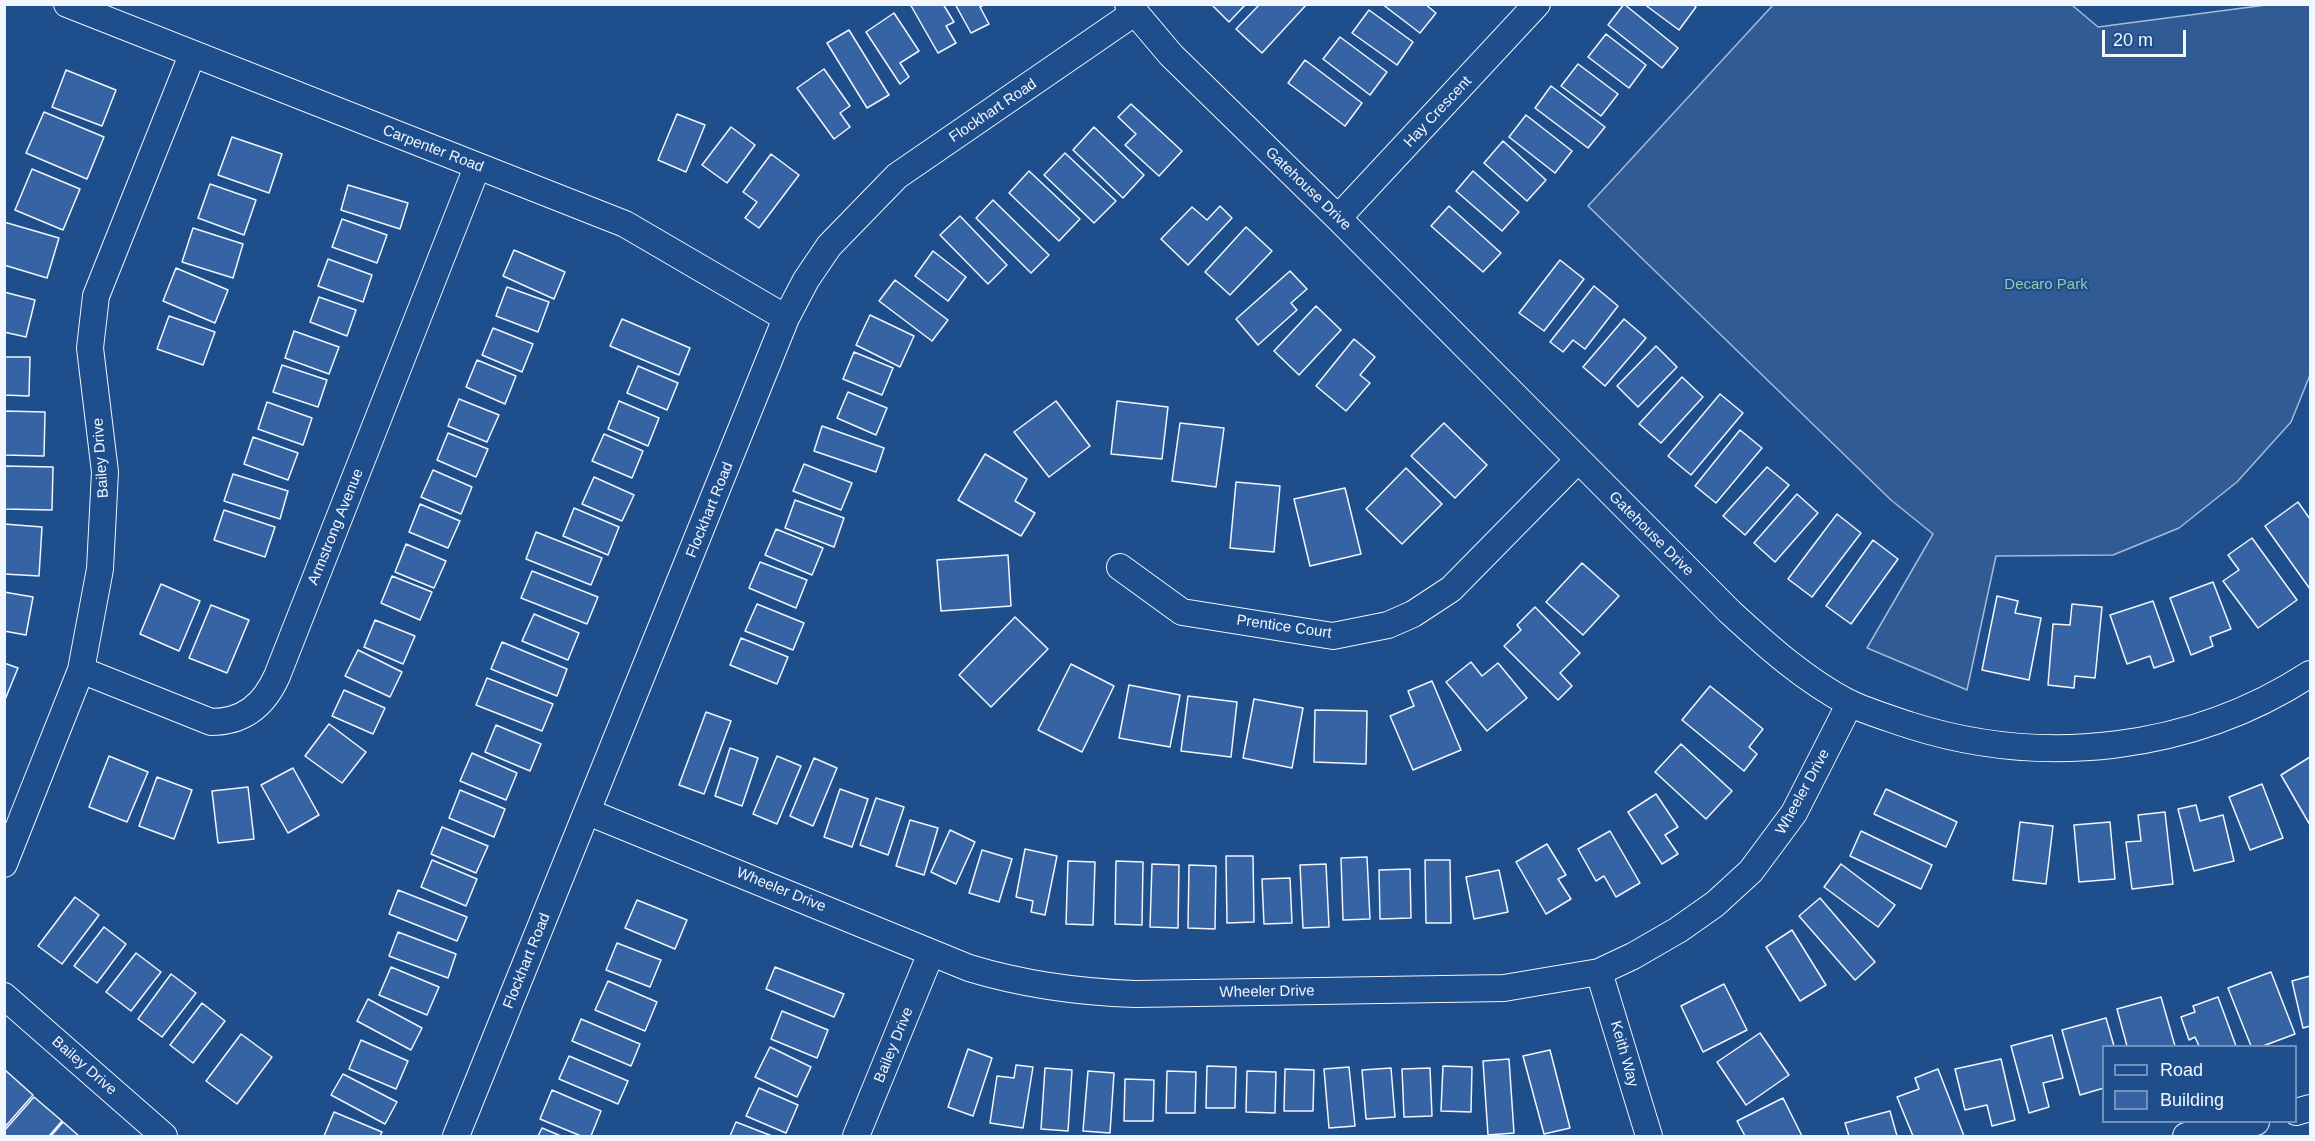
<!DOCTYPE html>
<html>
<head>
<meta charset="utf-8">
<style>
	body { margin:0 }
	#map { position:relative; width:2315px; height:1141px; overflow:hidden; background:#1f4e8c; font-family:Arial,sans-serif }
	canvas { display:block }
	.frame { position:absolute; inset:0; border:6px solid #f2f6ff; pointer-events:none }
	.legend { position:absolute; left:2102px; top:1045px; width:195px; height:78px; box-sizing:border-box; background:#1f4e8c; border:2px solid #7391ba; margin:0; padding:8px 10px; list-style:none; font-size:18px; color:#f2f6ff }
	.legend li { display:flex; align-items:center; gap:12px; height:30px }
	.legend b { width:30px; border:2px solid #7391ba }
	.scale { position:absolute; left:2102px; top:30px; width:84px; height:27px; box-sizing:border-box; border:3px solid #f2f6ff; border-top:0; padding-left:8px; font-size:18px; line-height:21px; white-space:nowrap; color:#f2f6ff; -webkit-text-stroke:4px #1f4e8c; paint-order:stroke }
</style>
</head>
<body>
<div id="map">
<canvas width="2315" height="1141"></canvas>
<div class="frame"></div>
<ul class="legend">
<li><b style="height:8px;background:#1f4e8c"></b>Road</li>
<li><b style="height:16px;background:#3563a3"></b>Building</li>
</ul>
<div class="scale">20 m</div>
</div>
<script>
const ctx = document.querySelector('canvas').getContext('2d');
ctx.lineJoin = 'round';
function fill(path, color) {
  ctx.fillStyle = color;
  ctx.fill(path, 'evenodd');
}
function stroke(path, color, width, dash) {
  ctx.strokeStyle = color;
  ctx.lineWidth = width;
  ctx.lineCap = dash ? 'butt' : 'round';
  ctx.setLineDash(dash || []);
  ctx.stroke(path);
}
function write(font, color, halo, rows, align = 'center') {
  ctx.font = font + ' Arial,sans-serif';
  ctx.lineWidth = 4.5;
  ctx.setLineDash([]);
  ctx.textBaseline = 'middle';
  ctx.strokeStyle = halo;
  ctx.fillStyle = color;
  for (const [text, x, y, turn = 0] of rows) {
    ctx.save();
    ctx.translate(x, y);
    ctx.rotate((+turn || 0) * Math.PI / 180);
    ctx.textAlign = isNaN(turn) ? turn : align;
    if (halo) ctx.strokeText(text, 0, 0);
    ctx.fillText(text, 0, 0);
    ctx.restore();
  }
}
const built = new Path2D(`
	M1773,5H2072L2098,27L2266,5H2310V375L2291,422L2237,482L2179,528L2113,555L1996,556L1967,690L1867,648L1933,534L1891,500L1588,206Z`);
fill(built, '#305b95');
stroke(built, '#a8bbd7', 1.5);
const building = new Path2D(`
	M910,4H943L954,22L946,26L956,43L938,53Z
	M955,4H985L980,7L989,24L971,33Z
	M1211,4H1246L1229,22Z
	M1260,4H1307L1262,53L1236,29Z
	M1382,4H1425L1436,13L1420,33Z
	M1624,4L1678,48L1662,68L1608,25Z
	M1644,4H1693L1696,7L1679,30Z
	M1369,10L1413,42L1397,65L1352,33Z
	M894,13L919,51L900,63L909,77L900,84L866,32Z
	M849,30L889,95L867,108L827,43Z
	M1606,34L1646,65L1629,88L1588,57Z
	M1340,37L1387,72L1370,95L1323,59Z
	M1305,60L1362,103L1345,126L1288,83Z
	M1578,64L1618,94L1601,116L1561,86Z
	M824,69L850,106L840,113L850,127L834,139L797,88Z
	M66,70L116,90L102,126L52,107Z
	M1551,86L1605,127L1588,148L1535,108Z
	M1131,104L1182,151L1159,176L1125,145L1136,134L1118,117Z
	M44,112L104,137L87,179L26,153Z
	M677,114L705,125L686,172L658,160Z
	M1526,115L1572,151L1555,173L1509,137Z
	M731,127L755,145L727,183L702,165Z
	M1094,127L1144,175L1123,198L1073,150Z
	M232,137L282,154L269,193L218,175Z
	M1503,141L1546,180L1527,201L1484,163Z
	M1065,153L1116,201L1094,223L1044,175Z
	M771,154L799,175L759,228L745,218L757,202L743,192Z
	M32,169L80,189L63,230L15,210Z
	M1029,171L1080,219L1059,241L1009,193Z
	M1473,171L1519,212L1502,231L1456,191Z
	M210,184L256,200L244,235L198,218Z
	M348,185L408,203L400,229L341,210Z
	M993,200L1049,255L1031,273L976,218Z
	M1220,206L1232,218L1188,265L1161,239L1192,207L1207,220Z
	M1449,206L1501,253L1483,272L1431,226Z
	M960,216L1007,265L988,284L940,235Z
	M342,219L387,235L377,263L332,247Z
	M4,222L59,238L47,278L4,265Z
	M1246,227L1272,251L1230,295L1205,272Z
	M193,228L243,244L233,278L182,262Z
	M514,250L565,272L554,299L503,276Z
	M933,251L966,277L948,301L915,276Z
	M328,259L372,275L363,302L318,286Z
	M1560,260L1584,279L1544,331L1519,313Z
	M176,268L228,290L215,323L163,301Z
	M1290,271L1307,289L1291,303L1297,310L1258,345L1236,319Z
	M895,280L948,320L932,341L879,301Z
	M1594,286L1618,306L1585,349L1573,340L1563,352L1550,342Z
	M507,287L549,302L538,332L496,316Z
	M4,292L35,300L26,337L4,332Z
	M319,297L356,310L347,336L310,322Z
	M1316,306L1341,330L1299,375L1274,351Z
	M870,315L914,336L900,367L856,345Z
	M169,316L215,332L203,365L157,349Z
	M622,319L690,348L679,375L610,346Z
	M1624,319L1646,338L1605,386L1583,367Z
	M493,328L533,344L522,372L482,355Z
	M294,331L339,347L329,374L285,358Z
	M1354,339L1375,357L1360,375L1370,383L1346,411L1316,386Z
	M1656,346L1677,367L1638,407L1617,386Z
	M854,352L893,368L882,395L843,379Z
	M4,357H30L29,396L4,395Z
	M477,360L516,376L505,404L466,387Z
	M282,365L327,380L318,407L273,392Z
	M638,366L678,383L667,410L627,393Z
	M1682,377L1703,397L1661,443L1639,424Z
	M848,392L887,408L876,435L837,418Z
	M1720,394L1743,413L1691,475L1668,456Z
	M459,399L499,415L487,442L448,426Z
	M619,401L659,418L648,446L608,429Z
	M1056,401L1090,446L1049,477L1014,432Z
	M1117,401L1168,407L1162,459L1111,454Z
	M267,402L312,418L303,445L258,429Z
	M4,411L45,412L44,456L4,455Z
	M1180,423L1224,428L1216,487L1172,481Z
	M1444,423L1487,465L1455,498L1411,456Z
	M822,426L884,448L876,472L814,451Z
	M1740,430L1762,448L1716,503L1695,486Z
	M448,433L488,449L476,477L437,460Z
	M604,434L643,451L632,478L592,461Z
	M253,437L298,453L288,480L244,464Z
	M985,454L1027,479L1015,501L1035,513L1021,536L958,500Z
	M804,464L852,483L841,510L793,491Z
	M4,466L53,467L52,510L4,509Z
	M1767,467L1789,485L1745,535L1723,516Z
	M1406,468L1442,504L1402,544L1366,509Z
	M433,470L472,487L461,514L421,497Z
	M233,474L288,491L280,519L224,501Z
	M594,477L634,495L622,521L582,504Z
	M1236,482L1280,486L1274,552L1230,548Z
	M1345,488L1361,554L1310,566L1294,499Z
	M1797,494L1818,513L1775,562L1754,543Z
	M795,500L844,518L834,547L785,528Z
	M2298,502L2310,519V589L2265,526Z
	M420,504L460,521L448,548L409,532Z
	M574,508L619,527L608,555L563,536Z
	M224,510L275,527L265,557L214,540Z
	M1837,514L1861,533L1812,597L1788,579Z
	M4,524L42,527L39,576L4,574Z
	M776,529L823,548L812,575L765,555Z
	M536,532L602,558L591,585L526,559Z
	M2252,538L2297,600L2258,628L2223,581L2239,570L2228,555Z
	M1873,540L1898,559L1851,624L1826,606Z
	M406,544L446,561L434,588L395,572Z
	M1008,555L1011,606L941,611L937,560Z
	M760,562L807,580L796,608L749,588Z
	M1582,563L1619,596L1583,635L1546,602Z
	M532,571L598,597L587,624L521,598Z
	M392,576L432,592L420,620L381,603Z
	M2213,582L2231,629L2210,637L2213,646L2191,655L2170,598Z
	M161,584L200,601L179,651L140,634Z
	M4,592L33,597L26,635L4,631Z
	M1997,596L2018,601L2015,613L2041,618L2029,680L1982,670Z
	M2153,601L2174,661L2154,668L2150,656L2127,664L2110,615Z
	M757,604L804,623L793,650L745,631Z
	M2072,604L2102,607L2095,678L2075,676L2074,688L2048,685L2053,624L2070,625Z
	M211,605L249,620L227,673L189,658Z
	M1535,607L1580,653L1560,673L1572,686L1558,700L1504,646L1521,630L1517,625Z
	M534,614L579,633L568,660L522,641Z
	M1015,617L1048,649L991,707L959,675Z
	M375,620L415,636L403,664L364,647Z
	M741,638L788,657L777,684L730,665Z
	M502,642L567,669L557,696L491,669Z
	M358,650L402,672L390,697L345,676Z
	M1471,662L1482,676L1498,663L1527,698L1487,731L1446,682Z
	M4,663L18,668L4,702Z
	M1071,664L1114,686L1082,752L1038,730Z
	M487,678L553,704L542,731L476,705Z
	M1432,681L1461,750L1413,770L1390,716L1414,706L1408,691Z
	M1129,685L1180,695L1170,747L1119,738Z
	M1710,686L1763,729L1749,747L1757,754L1744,771L1682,720Z
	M344,690L385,708L373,734L332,716Z
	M1188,696L1237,702L1231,757L1181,751Z
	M1254,699L1303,708L1292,768L1243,758Z
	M1315,710L1367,711L1366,764L1314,762Z
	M706,712L731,721L704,794L679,785Z
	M329,724L366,752L342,783L305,756Z
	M496,725L541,744L530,771L485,752Z
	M1681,744L1732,791L1706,819L1655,772Z
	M730,748L758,758L742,806L715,796Z
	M472,753L517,773L506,800L460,781Z
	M109,756L148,772L127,822L89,807Z
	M777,756L801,766L777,824L753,814Z
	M2310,757V825L2281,775Z
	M814,758L837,768L813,826L790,816Z
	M293,768L319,815L288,833L261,785Z
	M157,777L192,790L174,839L139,826Z
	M2262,784L2283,838L2250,850L2229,797Z
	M248,787L254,839L218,843L212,791Z
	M840,789L868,799L852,847L824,837Z
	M1886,789L1957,822L1946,847L1874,814Z
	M460,790L505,809L494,837L449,818Z
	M1656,794L1678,827L1665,835L1678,854L1662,864L1628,812Z
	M876,798L904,807L888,855L860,845Z
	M2196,805L2200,821L2223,815L2234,861L2194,871L2178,809Z
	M2165,812L2173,884L2132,889L2126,842L2141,841L2138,815Z
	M910,820L938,828L924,875L896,866Z
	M2020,822L2053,826L2046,884L2013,880Z
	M2110,822L2115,879L2079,882L2074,825Z
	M442,827L488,846L476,873L431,854Z
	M950,830L975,842L956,884L931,872Z
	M1610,831L1640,883L1616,897L1604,876L1596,881L1578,849Z
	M1861,831L1932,865L1921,889L1850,856Z
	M1547,844L1566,875L1558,879L1571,899L1546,914L1516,862Z
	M1025,849L1057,856L1045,915L1031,912L1033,901L1016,897Z
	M982,850L1012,859L999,902L969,893Z
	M1226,856H1253L1254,922L1227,923Z
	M1367,857L1370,919L1343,920L1341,858Z
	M432,860L477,879L466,906L421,887Z
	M1425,860H1450L1451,923H1426Z
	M1068,861L1095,862L1093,925L1066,924Z
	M1116,861L1143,862L1142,925L1115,924Z
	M1152,864L1179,865L1178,928L1150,927Z
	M1326,864L1329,927L1303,928L1300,865Z
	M1841,864L1895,905L1878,927L1824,887Z
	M1189,865L1216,866L1215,929L1188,928Z
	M1410,869L1411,918L1380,919L1379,870Z
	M1499,870L1508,912L1474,919L1466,877Z
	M1290,878L1292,923L1264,924L1262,879Z
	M398,890L467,917L457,941L389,914Z
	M75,897L99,915L62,964L38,946Z
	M1820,898L1875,962L1855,980L1799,916Z
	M637,900L687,920L675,949L625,928Z
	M104,927L126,944L97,983L74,966Z
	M1792,930L1826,985L1800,1001L1766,947Z
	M398,932L456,954L448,978L389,956Z
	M617,943L661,960L650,987L606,970Z
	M136,953L161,972L131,1011L106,992Z
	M391,967L439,987L427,1015L379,995Z
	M775,967L844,994L834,1017L766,989Z
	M2271,972L2295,1034L2263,1046H2251L2228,988Z
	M171,974L196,993L162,1037L138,1019Z
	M2310,976V1026L2303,1028L2292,981Z
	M608,981L657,1002L645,1031L595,1010Z
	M1724,984L1747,1030L1703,1052L1681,1006Z
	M2161,997L2175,1046H2127L2117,1009Z
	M2218,997L2236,1046H2199L2195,1037L2189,1040L2181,1017L2195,1012L2193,1006Z
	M368,999L422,1028L411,1050L357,1021Z
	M202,1003L225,1021L193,1063L170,1045Z
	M782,1011L828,1030L817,1058L771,1039Z
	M2106,1018L2114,1046H2104V1088L2080,1095L2062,1030Z
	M581,1019L640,1044L631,1066L572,1041Z
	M1760,1033L1789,1075L1746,1105L1717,1062Z
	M241,1034L272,1057L237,1104L206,1081Z
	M2052,1035L2063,1078L2043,1083L2049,1107L2029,1113L2011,1046Z
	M361,1040L408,1061L396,1089L349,1069Z
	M770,1047L811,1067L797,1097L755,1077Z
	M968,1049L992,1058L973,1116L948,1107Z
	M1550,1050L1570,1128L1544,1134L1523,1056Z
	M569,1056L628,1081L618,1104L559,1079Z
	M1509,1059L1514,1133L1488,1135L1483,1061Z
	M2001,1059L2015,1120L1992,1126L1987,1105L1965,1110L1955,1069Z
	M1016,1065L1033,1067L1023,1128L990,1123L997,1076L1014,1078Z
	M1207,1066L1236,1067L1235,1108H1206Z
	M1443,1066L1472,1067L1471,1112L1441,1111Z
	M1349,1067L1355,1126L1329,1128L1324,1069Z
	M1045,1068L1072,1070L1068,1131L1041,1129Z
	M1391,1068L1395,1117L1366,1119L1362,1070Z
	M1430,1068L1432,1116L1404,1117L1402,1069Z
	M1285,1069L1314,1070L1313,1111H1284Z
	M1938,1069L1964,1136H1913L1897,1097L1919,1089L1915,1078Z
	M5,1070L33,1095L4,1128V1071Z
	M1088,1071L1114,1073L1110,1133L1083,1131Z
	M1167,1071L1196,1072L1195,1113H1166Z
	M1247,1071L1276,1072L1275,1113L1246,1112Z
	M343,1074L397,1102L385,1124L331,1095Z
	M1125,1079L1154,1080L1153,1121H1124Z
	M759,1088L798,1105L786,1133L746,1116Z
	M552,1090L601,1111L591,1136H581L540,1119Z
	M34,1097L62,1121L49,1136H4V1131Z
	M1783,1098L1802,1136H1745L1737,1121Z
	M1890,1111L1897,1136H1849L1845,1123Z
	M334,1112L382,1132L380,1136H324Z
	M63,1122L79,1136H51Z
	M736,1122L772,1136H730Z
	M542,1128L561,1136H538Z`);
fill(building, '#3563a3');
stroke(building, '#f2f6ff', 1.5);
const street = new Path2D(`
	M67,4L625,224L786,318
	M1128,4L1171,55L1338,218L1730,612C1767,646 1805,680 1849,703C1868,712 1889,718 1909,725C2043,768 2192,751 2310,674
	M1338,218L1537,4
	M1120,567L1182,612L1333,636L1388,625L1413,614L1451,589L1577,461
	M81,670L211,722C244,722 264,705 277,676L477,167
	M588,812L969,968C1025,985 1077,992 1135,994L1504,988L1599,972L1633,956L1678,930L1715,904L1751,871L1794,813L1850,703
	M4,864L81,670L100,569L105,472L90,348L96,296L192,55
	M1599,972L1649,1136
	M4,996L164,1136
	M2296,1112L2310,1108
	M456,1136L786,318L806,280L829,246L897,176L1134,13
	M856,1136L931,953
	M2186,1136L2256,1122`);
stroke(street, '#f2f6ff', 28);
stroke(street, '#1f4e8c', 26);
write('15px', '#f2f6ff', '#1f4e8c', [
	["Flockhart Road",993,111,-34],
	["Hay Crescent",1438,112,-47],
	["Carpenter Road",433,149,21],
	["Gatehouse Drive",1308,189,44],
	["Bailey Drive",101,458,-94],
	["Flockhart Road",710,510,-68],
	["Armstrong Avenue",336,527,-68],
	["Gatehouse Drive",1651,534,45],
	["Prentice Court",1284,627,8],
	["Wheeler Drive",1803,792,-61],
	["Wheeler Drive",781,890,22],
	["Flockhart Road",527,961,-68],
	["Wheeler Drive",1267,992,-1],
	["Bailey Drive",894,1045,-68],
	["Keith Way",1624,1054,74],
	["Bailey Drive",84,1066,41]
]);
write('15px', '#97c8a6', '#1f4e8c', [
	["Decaro Park",2046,285]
]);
</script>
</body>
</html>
